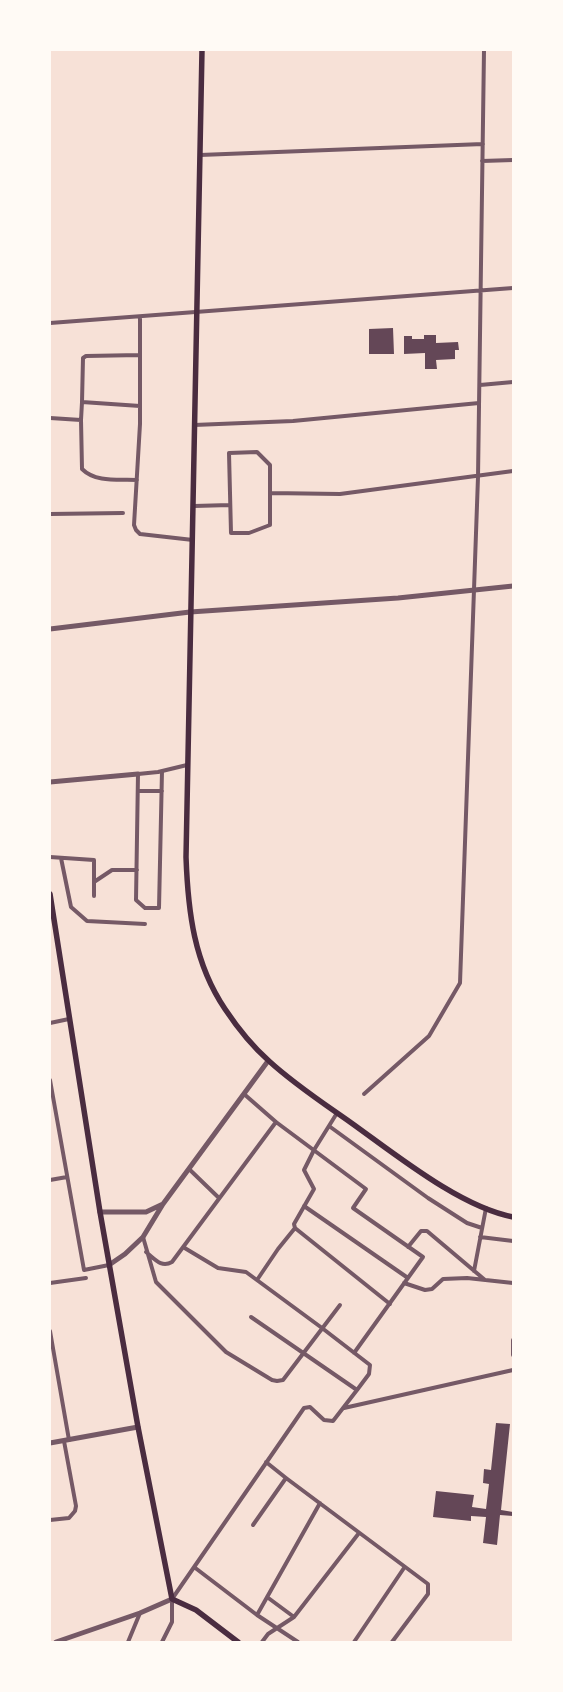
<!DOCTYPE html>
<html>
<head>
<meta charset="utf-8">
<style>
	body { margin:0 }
	#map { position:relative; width:563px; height:1692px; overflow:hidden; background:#f7e1d7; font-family:"DM Sans",sans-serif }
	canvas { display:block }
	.frame { position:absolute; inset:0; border:51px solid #fffaf5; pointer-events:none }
</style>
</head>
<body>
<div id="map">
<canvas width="563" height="1692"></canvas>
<div class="frame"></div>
</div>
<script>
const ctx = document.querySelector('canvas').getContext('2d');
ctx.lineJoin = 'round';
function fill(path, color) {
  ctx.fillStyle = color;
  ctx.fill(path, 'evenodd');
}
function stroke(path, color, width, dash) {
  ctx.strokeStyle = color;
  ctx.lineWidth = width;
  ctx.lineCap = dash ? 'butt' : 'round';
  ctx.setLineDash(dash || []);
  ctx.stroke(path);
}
fill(new Path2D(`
	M393,328L394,354H369V329Z
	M424,335H436V343L458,342L459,350H455V359L436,360L437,369H425V353L404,354V336H412V339H424Z
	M496,1423L510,1424L501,1510L513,1512V1516L500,1515L497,1545L483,1543L486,1517L471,1516V1521L433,1517L436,1491L474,1495L472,1507L486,1509L489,1484L483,1483L484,1469L491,1470Z`), '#644757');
stroke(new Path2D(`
	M200,155L483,144
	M482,161L513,160
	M140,317V424L134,525L136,530L140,534L193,540
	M50,323L513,288
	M140,355L86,356L83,358L82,402L140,406
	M480,385L513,382
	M50,418L81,420L82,469C96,483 119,479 137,480
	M81,420L82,402
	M194,425L293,421L479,403
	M257,452L270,465V525L249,533H231L229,453Z
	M270,493L340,494L513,471
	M194,506L230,505
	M50,514L123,513
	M162,771L159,908H145L136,900L138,774L158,772L187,765
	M138,791H162
	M50,857L94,860V882L112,870H137
	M61,858L71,907L87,921L145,924
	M94,896V882
	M50,1023L69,1019
	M50,1080L84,1270L109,1265
	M364,1094L429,1036L460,983L478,477L484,50
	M337,1113L314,1150L304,1170L314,1189L294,1224L295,1228L390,1304
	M276,1122L366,1189L353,1208L423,1257L354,1353
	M329,1126L428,1198L467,1223L482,1228
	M189,1169L219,1198
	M50,1180L67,1177
	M304,1206L408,1278
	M143,1237L156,1282L226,1352L272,1380L277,1381L283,1380L340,1305
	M480,1237L513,1241
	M183,1247L218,1268L246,1272L322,1328L370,1365L369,1374L357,1390L251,1317
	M408,1247L421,1231H427L485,1280
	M146,1252C155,1259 161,1268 172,1262L276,1122L244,1094
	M474,1271L486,1208
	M257,1280L278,1249L295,1228
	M50,1283L86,1278
	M404,1283L425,1290L432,1289L443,1279L467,1278L513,1283
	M50,1331L69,1440
	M513,1340V1355
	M344,1408L513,1370
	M266,1462L286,1478
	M50,1520L69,1518L75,1511L76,1506L64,1441
	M253,1525L286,1478L428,1584V1594L392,1642
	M194,1567L257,1615L298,1642
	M267,1597L294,1617
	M257,1615L320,1503
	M128,1642L140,1613
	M162,1642L172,1622V1599L304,1408L310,1407L324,1420L333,1421L357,1390
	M262,1642L268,1634L294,1617L359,1533
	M354,1642L404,1568`), '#755966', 4);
stroke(new Path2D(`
	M50,629L190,612L398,598L513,586
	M50,782L138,774
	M100,1212H146L163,1204L268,1061
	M109,1265L125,1254L143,1237L163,1204
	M50,1443L138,1427
	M56,1642L140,1613L172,1599`), '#755966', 5);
stroke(new Path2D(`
	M202,50L186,857C188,912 194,963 225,1009C237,1027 252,1046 269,1061C294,1084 323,1103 350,1122C395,1154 460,1207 513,1217
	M50,894L100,1212L138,1427L172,1599L196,1610L238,1642`), '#4a2c40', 5.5);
</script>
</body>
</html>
